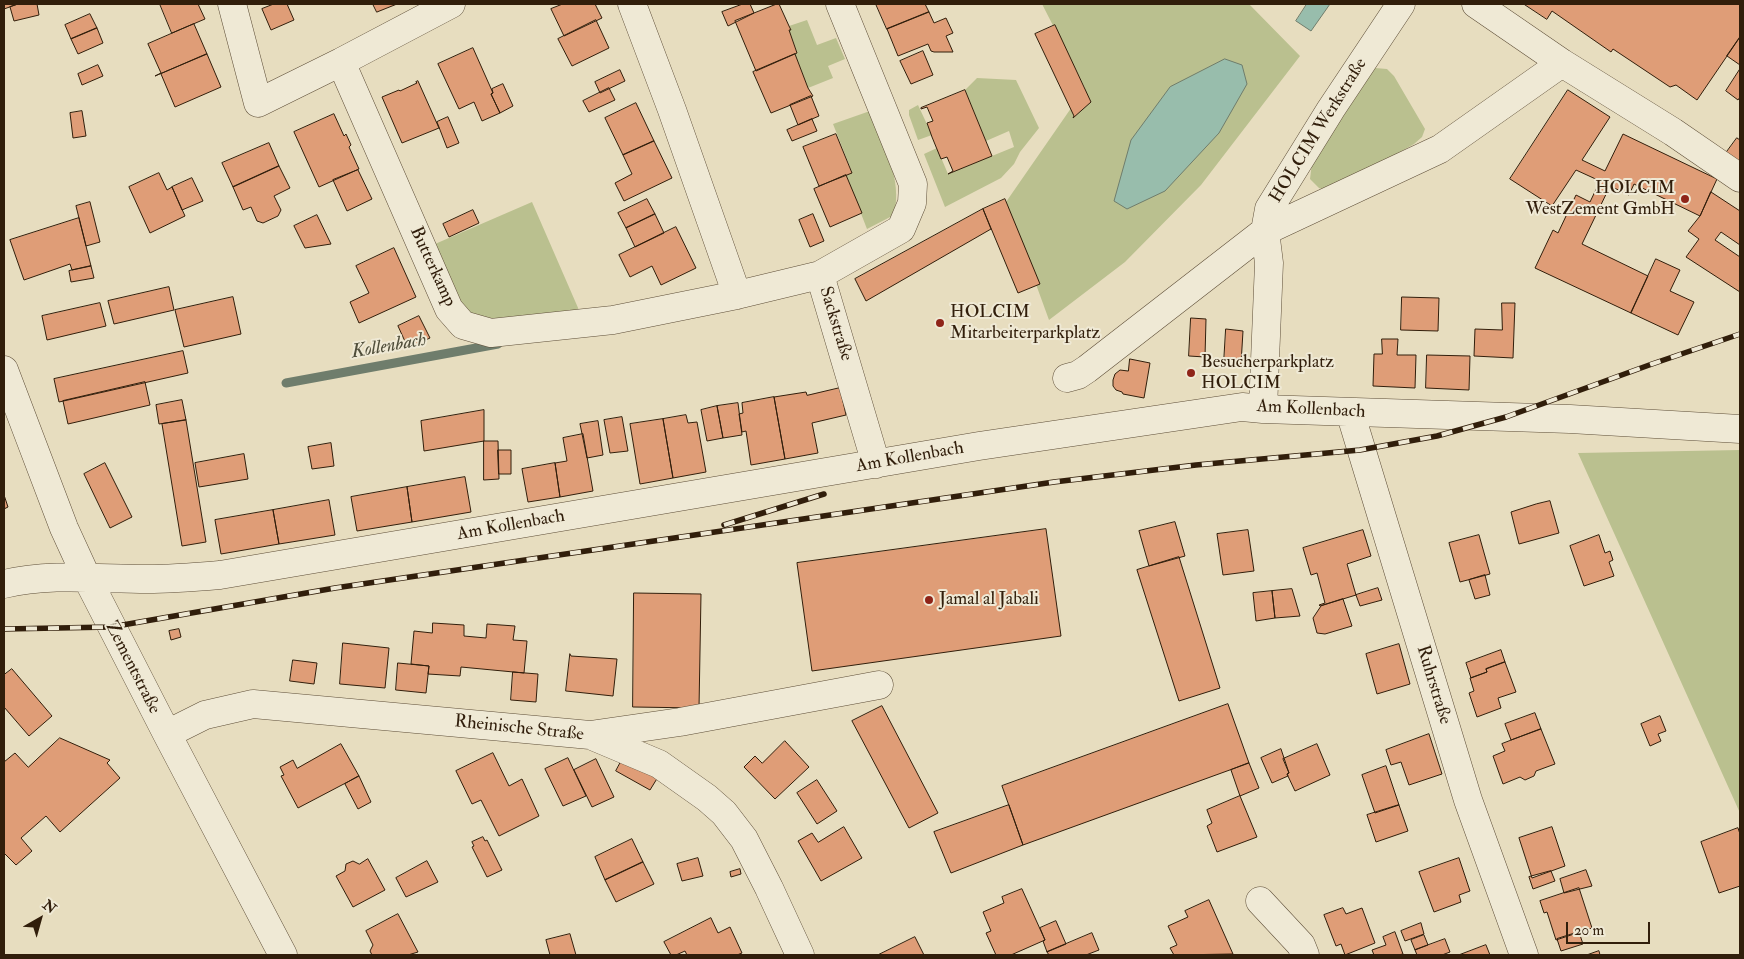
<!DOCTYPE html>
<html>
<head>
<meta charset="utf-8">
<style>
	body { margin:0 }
	#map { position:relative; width:1744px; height:959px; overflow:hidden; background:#e7ddbf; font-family:"IM FELL Double Pica",serif }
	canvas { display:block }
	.frame { position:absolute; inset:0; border:5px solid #311e0b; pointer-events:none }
	.north { position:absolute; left:15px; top:894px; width:50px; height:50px; -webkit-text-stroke:4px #efe9d5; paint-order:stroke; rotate:38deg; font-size:14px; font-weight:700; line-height:20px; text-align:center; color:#311e0b }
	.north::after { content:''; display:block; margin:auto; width:18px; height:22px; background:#311e0b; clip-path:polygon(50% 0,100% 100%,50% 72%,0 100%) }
	.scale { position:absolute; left:1566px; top:922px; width:84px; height:22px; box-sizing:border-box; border:2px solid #311e0b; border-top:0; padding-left:6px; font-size:15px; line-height:18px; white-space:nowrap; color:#311e0b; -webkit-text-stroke:4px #efe9d5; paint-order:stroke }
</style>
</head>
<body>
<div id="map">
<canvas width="1744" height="959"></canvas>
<div class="frame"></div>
<div class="north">N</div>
<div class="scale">20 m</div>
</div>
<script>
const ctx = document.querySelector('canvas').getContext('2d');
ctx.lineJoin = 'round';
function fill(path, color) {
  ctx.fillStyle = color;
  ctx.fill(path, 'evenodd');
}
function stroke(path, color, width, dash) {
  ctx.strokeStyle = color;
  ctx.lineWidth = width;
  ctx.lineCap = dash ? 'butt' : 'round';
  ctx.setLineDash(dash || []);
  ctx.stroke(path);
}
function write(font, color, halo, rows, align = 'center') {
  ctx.font = font + ' "IM FELL Double Pica",serif';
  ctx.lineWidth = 4;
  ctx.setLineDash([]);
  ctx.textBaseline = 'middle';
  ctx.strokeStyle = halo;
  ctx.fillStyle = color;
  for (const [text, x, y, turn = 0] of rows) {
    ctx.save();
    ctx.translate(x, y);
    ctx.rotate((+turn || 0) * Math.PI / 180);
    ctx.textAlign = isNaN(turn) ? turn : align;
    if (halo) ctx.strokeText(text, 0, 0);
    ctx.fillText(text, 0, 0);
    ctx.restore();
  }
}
fill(new Path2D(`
	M1042,4H1249L1300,56L1201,185L1125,262L1049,320L1006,202L1085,88Z
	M807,20L817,45L836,38L845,59L828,66L833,78L808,88L795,54L797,52L789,30H791L789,26Z
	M1375,68L1387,69L1394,76L1425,129L1422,137L1414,144L1331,192L1319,188L1310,179L1312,163Z
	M977,78L1016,80L1039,128L1020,152L1014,164L1001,178L945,207L924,154L937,148L948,174L1014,147L1009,131L986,141L965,90Z
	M918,105L932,135L918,140L909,115V110Z
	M870,111C883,144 903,178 894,215L867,229L846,175L852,172L833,124Z
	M532,202L582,317L495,326L473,319L458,302L435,244Z
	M1740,450V813L1578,453Z`), '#bac08f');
const water = new Path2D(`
	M1307,4H1330L1311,31L1296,21Z
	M1225,59L1242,65L1247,84L1219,133L1165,191L1127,209L1114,201L1131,140L1170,87Z`);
fill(water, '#98bdac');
stroke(water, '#6f7d6c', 1);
stroke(new Path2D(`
	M286,383L498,344`), '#6f7d6c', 9);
const building = new Path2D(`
	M4,4H18L4,9Z
	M18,4H37L39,15L14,21L10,7Z
	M160,4H198L205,19L172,33Z
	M274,4H287L294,20L271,30L262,9Z
	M373,4H397L377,12Z
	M563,4H595L602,18L564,36L551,9Z
	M743,4H750L754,13L728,26L722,12Z
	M777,4H779L789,26L791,30H789L797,53L756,71L735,21Z
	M876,4H925L929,12L887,29Z
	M1524,4H1740V37L1697,100L1676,85L1670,87L1613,49L1611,52L1552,11L1547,19Z
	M929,12L934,23L946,18L953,33L946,36L953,52H934L931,51L928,44L898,56L887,29Z
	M90,14L97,28L71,39L65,25Z
	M596,20L609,48L572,66L558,39Z
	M194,24L207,54L155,76L161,73L148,44Z
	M1055,25L1091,102L1073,118L1074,116L1035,34Z
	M97,28L103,43L78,54L71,39Z
	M1740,37V65L1727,56Z
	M473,48L493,93L491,94L500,113L482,121L474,102L459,109L438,64Z
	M923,51L933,75L911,84L900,61Z
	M207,54L221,87L175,107L161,74Z
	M795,54L808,88L813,96L771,113L753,72Z
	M98,65L103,76L82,85L78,74Z
	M1740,69V97L1738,100L1726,91Z
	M620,70L625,81L600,93L595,82Z
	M418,81L439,128L402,143L382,97L399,90L400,91L417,83L416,82Z
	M503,84L513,106L500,113L491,94L493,93L492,89Z
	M609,88L615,100L589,112L583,101Z
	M965,90L992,156L948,174L953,171L947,157L941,159L932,137L927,123L933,121L927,107L921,109V108Z
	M1568,90L1610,117L1582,160L1605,171L1623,134L1717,179L1700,216L1634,184L1629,195L1610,186L1582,244L1648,276L1631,313L1535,268L1553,230L1558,233L1576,195L1590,202L1600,181L1576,170L1552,206L1510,179Z
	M811,96L819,116L798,125L790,105Z
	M636,103L654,141L623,155L605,118Z
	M82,111L86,136L73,138L70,113Z
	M334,114L344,136L346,134L351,145L349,147L359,169L319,187L294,132Z
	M448,117L459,143L447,148L437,122Z
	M812,119L817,131L792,141L787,130Z
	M836,134L852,173L819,186L803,147Z
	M1737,138L1740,140V162L1726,153Z
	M654,141L672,178L624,201L615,183L632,174L623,155Z
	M269,143L279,166L233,187L222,163Z
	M279,166L290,188L274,196L281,210L278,216L263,223L257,221L251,207L243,210L233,187Z
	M358,170L372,199L347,211L333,180Z
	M159,173L167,190L172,187L185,216L150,233L129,187Z
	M846,175L862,213L830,227L814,189Z
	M192,178L203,201L182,210L172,187Z
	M1711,192L1740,211V245L1721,232L1715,240L1740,257V292L1686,257L1699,239L1688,231L1700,216Z
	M647,199L655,214L626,228L618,213Z
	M1005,199L1040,284L1018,293L983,209Z
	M90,202L100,242L86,246L76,206Z
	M983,209L991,229L866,301L855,279Z
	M473,210L479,223L449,237L443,224Z
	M655,214L664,233L635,247L626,228Z
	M813,214L824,241L810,247L799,220Z
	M317,215L331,244L305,248L294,226Z
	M79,218L91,266L72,270L70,264L24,280L10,240Z
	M676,227L696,268L661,285L652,266L630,277L619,255Z
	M394,248L416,297L359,323L350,302L369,293L356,266Z
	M1656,259L1680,270L1670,291L1694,302L1678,335L1631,313Z
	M91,266L94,278L71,282L69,271Z
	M169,287L174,310L114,324L108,301Z
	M233,297L241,334L184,347L175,310Z
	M1402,297L1439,298L1438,331L1401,330Z
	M100,303L106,326L47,340L42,316Z
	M1502,303H1515L1513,358L1474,356L1475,329L1502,330Z
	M419,316L430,338L408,348L398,326Z
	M1191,318L1206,319L1205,357L1189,356Z
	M1226,329L1243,331L1241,364L1224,363Z
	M1382,339H1398L1397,355H1416L1415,388L1373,386L1374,354H1382Z
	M183,351L188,373L59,402L54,379Z
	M1427,355L1470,356L1469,390L1426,388Z
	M1130,359L1150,363L1144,398L1123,394L1122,392L1116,390L1113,386V380L1115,374L1120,370L1128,371Z
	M145,382L150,405L68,424L63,401Z
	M840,388L846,415L812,423L818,453L785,459L774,397L806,392L807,395Z
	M774,397L785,459L751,465L746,431L742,432L739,414L743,413L742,403Z
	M182,400L186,420L159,424L156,405Z
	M738,403L742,435L723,438L717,406Z
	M717,406L723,438L707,441L701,410Z
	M484,410V441L424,451L421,421Z
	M686,415L688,423L697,422L706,472L673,478L663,419Z
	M622,417L628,451L610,453L604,420Z
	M663,419L673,478L640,484L630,424Z
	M186,420L206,542L182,546L162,424Z
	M598,421L603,455L587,458L580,424Z
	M583,434L593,491L560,497L555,463L567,461L563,438Z
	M484,441H498L499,479L484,480Z
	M331,443L334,466L312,469L308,447Z
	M498,450H511V474H499Z
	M244,454L248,479L199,487L195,463Z
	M105,463L132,517L110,528L84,474Z
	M555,463L560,497L528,502L522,469Z
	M465,477L471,512L412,522L407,487Z
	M407,487L412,522L357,531L351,497Z
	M4,495L8,507L4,509Z
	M329,500L335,535L279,544L273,510Z
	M1550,501L1559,533L1519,544L1511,512L1536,504Z
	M273,510L279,544L221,554L215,520Z
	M1175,522L1185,556L1149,566L1139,531Z
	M1046,529L1061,636L812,671L797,563Z
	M1248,530L1254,571L1223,575L1217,534Z
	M1363,530L1371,556L1347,564L1356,595L1320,606L1319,605L1325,603L1317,573L1311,575L1303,548Z
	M1479,535L1490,574L1460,582L1449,543Z
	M1599,535L1605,553L1610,551L1613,560L1609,562L1614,576L1584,586L1570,546Z
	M1179,557L1220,688L1179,701L1137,570Z
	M1485,575L1490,595L1475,599L1469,580Z
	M1378,588L1382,600L1360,606L1356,595Z
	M1292,589L1300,616L1275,618L1272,591Z
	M1272,591L1275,618L1256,621L1253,593Z
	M634,593L701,594L699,708L633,707Z
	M1343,599L1352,626L1325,634L1317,633L1313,618L1321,606Z
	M433,623L464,625V636L486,638L487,624L515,626L513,640L527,641L524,673L461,667L460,676L428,674L429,666L411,664L414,631L432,633Z
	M179,629L181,637L171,640L169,631Z
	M343,643L389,648L385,688L340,684Z
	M1399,644L1410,684L1377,694L1366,654Z
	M1501,650L1505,662L1486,669L1487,672L1471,678L1466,663Z
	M570,654L571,656L617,659L613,696L566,691Z
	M293,660L317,663L314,684L290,681Z
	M1505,662L1516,692L1498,698L1501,708L1477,717L1469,693L1474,691L1470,678L1487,672L1486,669Z
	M398,663L429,666L426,693L396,690Z
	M12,669L52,716L29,736L4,707V675Z
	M513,672L538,674L536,702L511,700Z
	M1228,704L1249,763L1023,845L1002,786Z
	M882,706L938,813L909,828L852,721Z
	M1535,713L1541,729L1511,740L1505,724Z
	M1660,716L1666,731L1658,734L1661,741L1650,746L1641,724Z
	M1541,729L1555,764L1536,771L1534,776L1525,780L1520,777L1503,784L1493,756L1505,751L1502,744Z
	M1429,734L1442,774L1409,785L1401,762L1391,765L1386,750Z
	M60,738L110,760L107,763L120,778L60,832L46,816L21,838L32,851L16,865L4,853V762L15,753L28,767Z
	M785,741L809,767L775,799L744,767L755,756L762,763Z
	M341,744L359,776L298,808L281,776L284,775L280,767L293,760L297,768Z
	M1317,744L1330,775L1295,791L1287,774L1289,773L1283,759Z
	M1281,749L1289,773L1287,774L1288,776L1272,783L1261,758Z
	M493,753L509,786L522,779L539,816L499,836L481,800L472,804L456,771Z
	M568,758L586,796L563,806L545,769Z
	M623,758L658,777L650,790L616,771Z
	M596,759L614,797L592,807L574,770Z
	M1249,763L1259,788L1240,796L1231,770Z
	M1386,766L1399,805L1375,813L1362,775Z
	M359,776L371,802L358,809L345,784Z
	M817,780L837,811L817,824L797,793Z
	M1240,796L1257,837L1217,852L1207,826L1212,823L1207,810Z
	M1009,805L1023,845L951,873L934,832Z
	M1399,805L1408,831L1376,842L1367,815Z
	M844,827L862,858L821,881L798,841L812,833L818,842Z
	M1552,827L1565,866L1532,878L1519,838Z
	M1738,828L1740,834V886L1719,893L1701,842Z
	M483,837L485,841L487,840L502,870L487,877L472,847L474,846L472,842Z
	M632,839L643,862L605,880L595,857Z
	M698,858L703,876L682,881L677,864Z
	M1459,858L1470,891L1459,895L1461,902L1434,912L1419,872Z
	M368,859L385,890L353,907L336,876L345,871L346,864L353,861L359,864Z
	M427,861L438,882L406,897L396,878Z
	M643,862L654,884L616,902L605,880Z
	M740,869L741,874L731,877L730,872Z
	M1586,870L1592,886L1564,893L1560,879Z
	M1551,871L1555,881L1533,889L1529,877Z
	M1579,888L1592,928L1556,940L1547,912L1544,913L1540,901Z
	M1022,889L1045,940L1011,955H996L986,933L991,931L983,912L1004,903L1002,897Z
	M1209,900L1233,954L1174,955L1170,948L1177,945L1168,926L1188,917L1185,911Z
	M1343,908L1346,914L1362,908L1375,943L1345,955L1341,944L1336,946L1324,915Z
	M398,914L418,952L408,955H372L370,951L373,945L366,931Z
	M711,918L718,933L730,927L742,953L737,955H687L685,951L676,955H671L664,942Z
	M1056,921L1066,944L1047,952L1043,941L1045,940L1040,928Z
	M1421,923L1424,934L1405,941L1401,931Z
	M1395,932L1403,954L1398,955H1374L1372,950L1386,945L1383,937Z
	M1579,932L1583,944L1561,951L1557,939Z
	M1092,933L1099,950L1086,955H1049L1047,952Z
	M570,934L576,955H550L546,940Z
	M1424,935L1428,945L1415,950L1411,940Z
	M915,937L924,955H878Z
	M1445,939L1450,952L1442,955H1417L1415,950Z
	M1486,945L1490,955H1459Z
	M1599,951L1600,955H1587Z`);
fill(building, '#df9d77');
stroke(building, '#311e0b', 1);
const minor = new Path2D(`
	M232,4L258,103L341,62L451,4
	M632,4L672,110L737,295
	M1476,4L1562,63L1673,132L1740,178
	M341,62L449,309L463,325L491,333L613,320L737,295L820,275L901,229L912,203L913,184L840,4
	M820,275L876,464
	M4,370L64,528L86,576L167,734L283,955
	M1067,378L1078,375L1087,369L1265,231L1269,209L1331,109L1401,4
	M1263,409L1269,263L1265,231L1440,149L1562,63
	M1350,412L1468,800L1524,955
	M4,584C51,573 99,579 147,579C171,579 196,577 220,575L979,446L1242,407L1263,409L1570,419L1740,429
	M167,734L205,715L253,704L590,735L659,764L707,798L724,813L744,839L769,888L800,955
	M590,735L680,722L879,685
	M1260,901L1301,945L1305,955`);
stroke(minor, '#5e4e38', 29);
stroke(minor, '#efe9d5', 28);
const rail = new Path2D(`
	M724,525L824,494
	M4,629L111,627L335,588L1054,482L1196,465L1360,450L1437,436L1506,417L1652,364L1740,334`);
stroke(rail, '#311e0b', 5.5);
stroke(rail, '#efe9d5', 4, [11]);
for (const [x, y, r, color] of [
	[1685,199,5,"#8f2418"],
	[940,323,5,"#8f2418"],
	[1191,373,5,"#8f2418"],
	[929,600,5,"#8f2418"]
]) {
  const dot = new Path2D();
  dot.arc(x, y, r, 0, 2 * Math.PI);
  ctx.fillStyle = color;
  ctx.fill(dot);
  stroke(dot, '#efe9d5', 2);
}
write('18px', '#311e0b', '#efe9d5', [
	["HOLCIM Werkstraße",1319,131,-58],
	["Butterkamp",432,267,65],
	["Sackstraße",835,324,73],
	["Am Kollenbach",1311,410,3],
	["Am Kollenbach",910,458,-10],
	["Am Kollenbach",511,526,-10],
	["Zementstraße",132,668,63],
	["Ruhrstraße",1433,685,73],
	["Rheinische Straße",519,729,6]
]);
write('18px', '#311e0b', '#efe9d5', [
	["HOLCIM",1675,189,"right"],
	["WestZement GmbH",1675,210,"right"],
	["HOLCIM",950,313],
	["Mitarbeiterparkplatz",950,334],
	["Besucherparkplatz",1201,363],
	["HOLCIM",1201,384],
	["Jamal al Jabali",939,600]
], 'left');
write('italic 19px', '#504e3b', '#efe9d5', [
	["Kollenbach",389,347,-10]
]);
</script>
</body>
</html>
